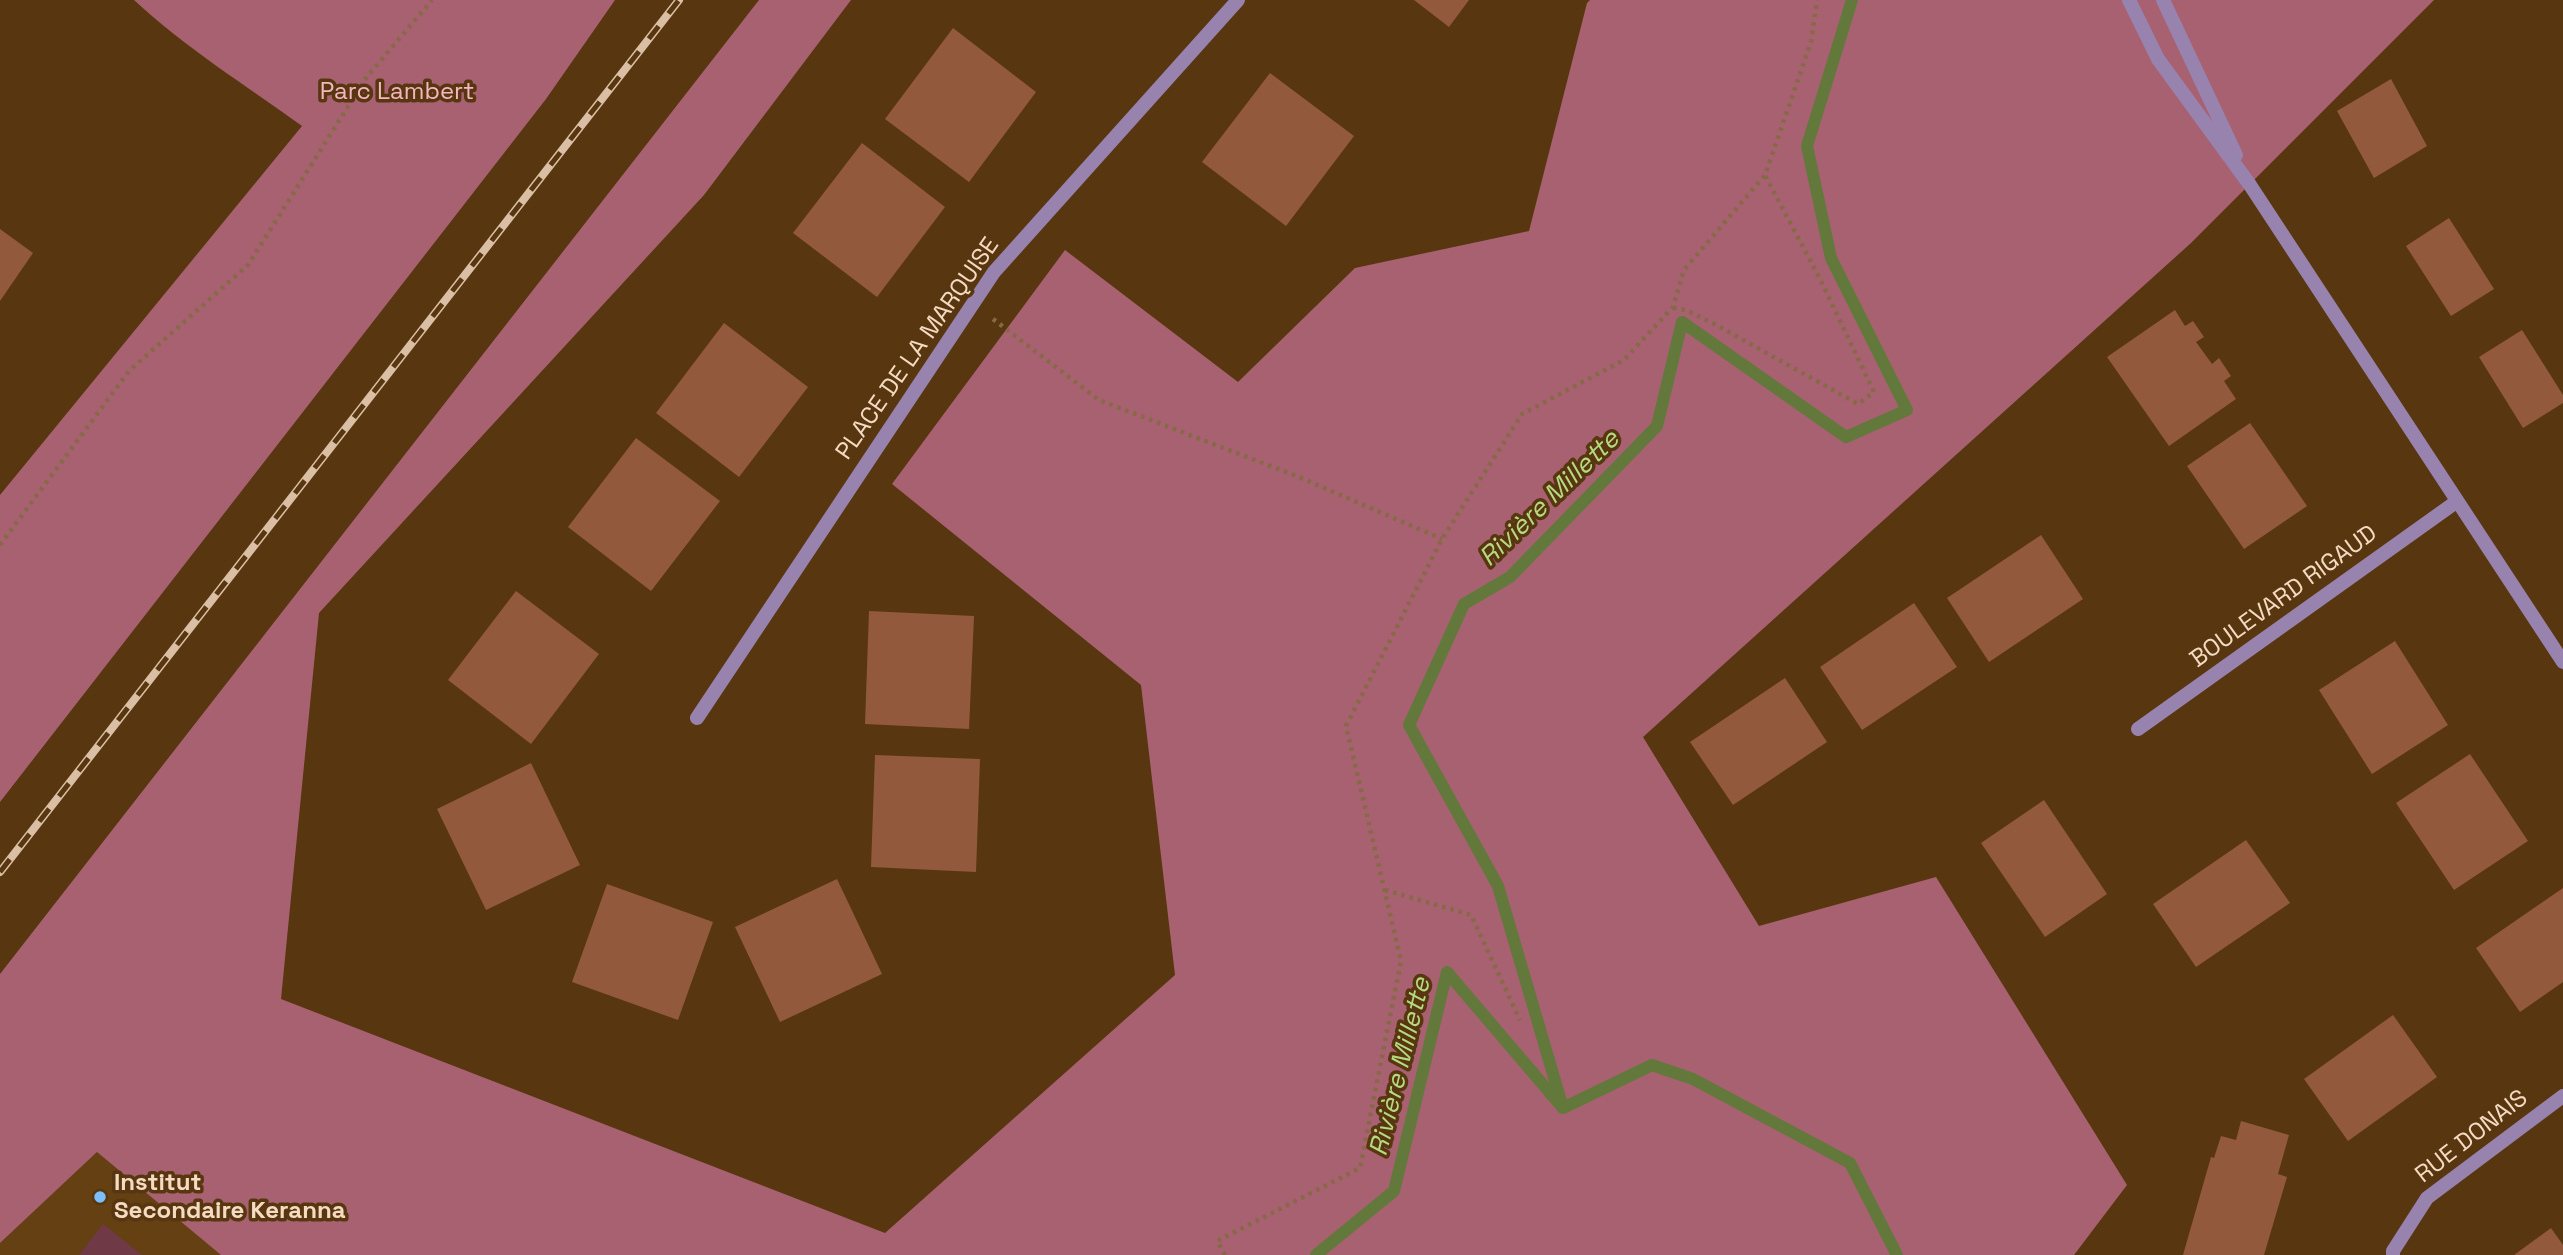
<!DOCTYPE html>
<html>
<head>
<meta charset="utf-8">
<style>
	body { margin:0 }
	canvas { display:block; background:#573610 }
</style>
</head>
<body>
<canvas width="2563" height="1255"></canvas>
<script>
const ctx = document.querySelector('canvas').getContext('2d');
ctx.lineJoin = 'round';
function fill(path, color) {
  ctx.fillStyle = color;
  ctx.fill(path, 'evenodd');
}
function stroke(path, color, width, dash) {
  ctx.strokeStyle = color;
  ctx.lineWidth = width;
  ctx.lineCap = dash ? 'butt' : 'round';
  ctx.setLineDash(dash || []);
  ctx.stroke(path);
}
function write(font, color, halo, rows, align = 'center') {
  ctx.font = font + ' "Space Grotesk",sans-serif';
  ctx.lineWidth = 7;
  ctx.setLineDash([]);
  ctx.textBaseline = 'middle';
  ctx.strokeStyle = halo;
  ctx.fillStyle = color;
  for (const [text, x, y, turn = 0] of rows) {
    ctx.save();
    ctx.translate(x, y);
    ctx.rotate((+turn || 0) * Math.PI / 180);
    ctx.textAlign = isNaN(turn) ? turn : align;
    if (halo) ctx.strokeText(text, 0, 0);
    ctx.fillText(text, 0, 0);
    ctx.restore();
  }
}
fill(new Path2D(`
	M97,1152L221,1255H0V1243Z`), '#654013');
fill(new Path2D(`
	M103,1224L142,1255H79Z`), '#6f3946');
fill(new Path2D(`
	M134,0H615L546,99L0,802V495L302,126C244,84 187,49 134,0Z
	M759,0H851L704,195L319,613L281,999L885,1233L1175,975L1141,685L892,484L1065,250L1238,382L1355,268L1529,231L1587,3L1590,0H2434L2191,243L1643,737L1759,926L1936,877L2127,1185L2074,1255H221L97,1152L0,1243V974Z`), '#a76170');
stroke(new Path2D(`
	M1563,1108L1652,1065L1693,1079L1850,1163L1897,1255
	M1316,1255L1394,1191L1447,972L1563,1108L1498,886L1409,725L1464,604L1510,577L1657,426L1682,322L1846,437L1907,410L1831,258L1807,146L1852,0`), '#62793b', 12);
fill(new Path2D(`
	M1414,0H1469L1449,27Z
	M953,28L1036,92L969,182L885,119Z
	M1270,73L1354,136L1286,226L1202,162Z
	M2391,79L2427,146L2374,178L2337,111Z
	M862,143L945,207L877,297L793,233Z
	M2449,218L2494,289L2451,316L2406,246Z
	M0,229L33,253L0,301Z
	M2175,310L2185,326L2193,321L2204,337L2196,342L2212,364L2219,358L2231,376L2224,381L2236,399L2169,446L2107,357Z
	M724,323L808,387L739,477L656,413Z
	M2522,330L2563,395V403L2523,428L2479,357Z
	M2250,423L2307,506L2244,549L2187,466Z
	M636,438L720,501L651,591L568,527Z
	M2041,535L2083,599L1989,662L1947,598Z
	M516,591L599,654L531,744L448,680Z
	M1914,603L1957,667L1862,730L1820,667Z
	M869,611L974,616L969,729L865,724Z
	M2395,641L2448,725L2372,774L2319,690Z
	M1785,678L1827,742L1733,805L1690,742Z
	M2470,754L2528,841L2454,890L2396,803Z
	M875,755L980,759L976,872L871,867Z
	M531,763L580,865L486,910L437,809Z
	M2044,800L2107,894L2045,937L1981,843Z
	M2246,840L2290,903L2196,967L2153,904Z
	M837,879L882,974L780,1022L735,927Z
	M607,884L713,922L678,1020L572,982Z
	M2563,888V982L2520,1012L2476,948Z
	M2393,1015L2437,1077L2348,1141L2304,1079Z
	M2241,1121L2289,1135L2278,1174L2287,1177L2264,1255H2183L2211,1157L2214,1158L2221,1136L2236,1140Z
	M2551,1228L2563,1245V1255H2514Z`), '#93593d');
stroke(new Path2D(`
	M1673,308L1686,310L1720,327L1858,404L1874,392L1821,281L1765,175
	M993,319L1099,400L1299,477L1442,539
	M0,545L129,371L248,265L366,78L432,0
	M1385,890L1471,915L1520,1020
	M1225,1255L1217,1241L1360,1168L1401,961L1346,726L1442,539L1522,414L1624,360L1673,307L1684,270L1765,175L1811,42L1817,0`), '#886947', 4.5, [3.5, 5]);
stroke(new Path2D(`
	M697,718L994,272L1238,0
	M2138,729L2456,502
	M2393,1255V1251L2427,1198L2563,1096`), '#9883af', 14);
stroke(new Path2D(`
	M2129,0L2158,59L2250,185L2563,662
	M2163,0L2236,155`), '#9883af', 14);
const rail = new Path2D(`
	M0,872L679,0`);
stroke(rail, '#dbbfa4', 8);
stroke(rail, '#573610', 5, [16]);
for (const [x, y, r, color] of [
	[100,1197,7,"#7cbef9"]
]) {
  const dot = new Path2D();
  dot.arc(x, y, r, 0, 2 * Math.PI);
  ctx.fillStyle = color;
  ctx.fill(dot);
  stroke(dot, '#573610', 2.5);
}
write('24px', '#f4b6c1', '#573610', [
	["Parc Lambert",397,92]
]);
write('24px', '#f5dbc2', '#573610', [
	["PLACE DE LA MARQUISE",918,349,-55],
	["BOULEVARD RIGAUD",2284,597,-36],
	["RUE DONAIS",2472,1137,-38]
]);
write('bold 24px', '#f5dbc2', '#573610', [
	["Institut",114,1183],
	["Secondaire Keranna",114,1211]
], 'left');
write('italic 26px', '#b6da80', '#573610', [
	["Rivière Millette",1550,499,-44],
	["Rivière Millette",1401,1067,-76]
]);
</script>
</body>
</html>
